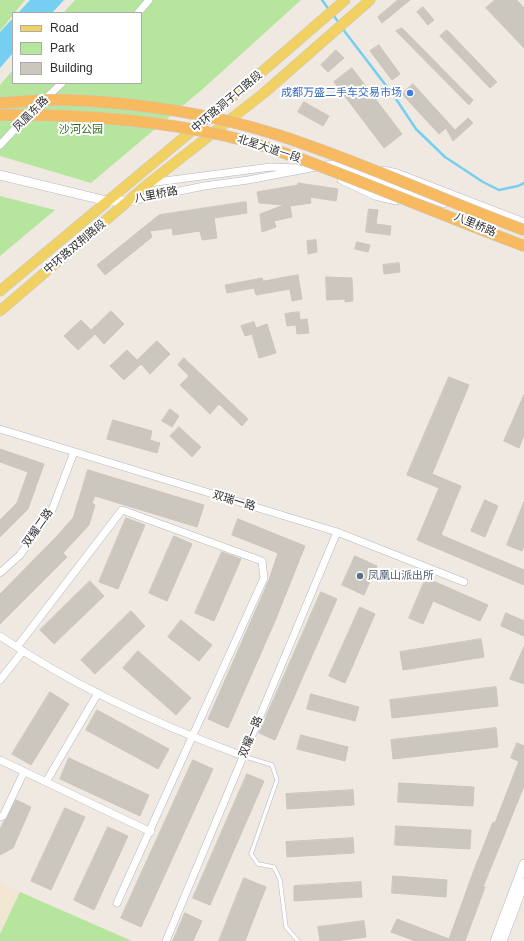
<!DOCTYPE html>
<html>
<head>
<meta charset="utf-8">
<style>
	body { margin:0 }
	#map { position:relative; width:524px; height:941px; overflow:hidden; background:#efe9e1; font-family:Helvetica,sans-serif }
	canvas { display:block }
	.legend { position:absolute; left:12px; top:12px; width:130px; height:72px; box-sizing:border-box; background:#fff; border:1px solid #ababab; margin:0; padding:5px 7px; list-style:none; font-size:12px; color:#2e2e2e }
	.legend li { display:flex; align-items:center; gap:8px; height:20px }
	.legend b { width:20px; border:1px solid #ababab }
</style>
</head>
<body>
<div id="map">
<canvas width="524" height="941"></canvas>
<ul class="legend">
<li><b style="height:5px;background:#f2d163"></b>Road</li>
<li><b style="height:11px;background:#b6e59e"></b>Park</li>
<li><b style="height:11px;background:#cbc7bf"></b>Building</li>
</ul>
</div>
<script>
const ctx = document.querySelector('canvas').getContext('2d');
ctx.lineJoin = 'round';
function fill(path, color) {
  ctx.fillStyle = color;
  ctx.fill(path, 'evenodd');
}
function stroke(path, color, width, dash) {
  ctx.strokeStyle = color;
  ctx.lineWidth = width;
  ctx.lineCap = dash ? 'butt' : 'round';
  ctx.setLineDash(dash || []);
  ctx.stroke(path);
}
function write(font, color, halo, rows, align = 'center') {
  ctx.font = font + ' Helvetica,"Noto Sans SC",sans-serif';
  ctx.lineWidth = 4;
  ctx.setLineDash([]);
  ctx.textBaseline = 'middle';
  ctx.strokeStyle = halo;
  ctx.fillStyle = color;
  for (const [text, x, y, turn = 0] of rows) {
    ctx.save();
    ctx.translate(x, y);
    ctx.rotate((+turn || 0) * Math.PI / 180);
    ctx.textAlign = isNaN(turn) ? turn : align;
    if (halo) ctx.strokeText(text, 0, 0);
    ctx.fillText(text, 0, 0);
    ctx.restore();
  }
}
fill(new Path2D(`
	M0,883L20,892L0,934Z`), '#f0e6d1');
fill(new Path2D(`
	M0,0H25L0,31Z
	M75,0H301L205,87L91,183L0,156V85L13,70V83H141V13H63Z
	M0,196L55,210L0,256Z
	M20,892L132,941H0V934Z`), '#b6e59e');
fill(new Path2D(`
	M30,0H64L52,13H18Z
	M13,18V53L0,68V32Z`), '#75cff0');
stroke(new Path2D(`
	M322,0L330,11
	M333,15L340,24
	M342,28L394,96L416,129L445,157L483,182L499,190L518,186L524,183`), '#75cff0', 2.5);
const building = new Path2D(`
	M398,0H410L382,23L378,17Z
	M495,0H517L524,8V48L486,8Z
	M423,7L434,20L428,25L417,12Z
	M402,28L473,100L469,105L396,31Z
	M447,30L497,82L490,88L440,36Z
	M379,45L400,74L392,80L370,51Z
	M336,50L344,58L328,72L321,65Z
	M352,68L402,134L384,148L334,82Z
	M413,84L455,130L468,118L473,123L453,141L446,128L439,134L402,94Z
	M304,102L329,116L323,126L298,112Z
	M298,183L338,189L336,201L310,197L311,203L290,206L292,217L274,221L276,227L262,232L260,214L284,205L259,203L257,192L298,185Z
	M246,202L247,213L214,218L217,238L202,240L200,231L173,235L172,228L150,231L152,237L105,275L97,265L159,215Z
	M369,209L378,210L376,224L391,226L390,235L366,232Z
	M316,240L317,252L308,254L307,241Z
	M357,242L370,245L368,252L355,249Z
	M399,263L400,272L384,274L383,265Z
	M298,275L302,299L292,301L290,289L256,295L254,288L227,293L225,285L262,278L263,281Z
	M326,277L352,278L353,301L345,302V299L327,300Z
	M111,311L124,324L104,344L95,334L78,350L64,336L81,320L91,330Z
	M299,312L300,320L307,319L309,333L297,334L296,325L287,326L285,314Z
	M254,322L256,328L267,324L276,353L259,358L252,334L245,336L241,326Z
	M157,341L170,354L150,374L141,364L124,380L110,366L127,350L137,360Z
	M184,358L248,419L242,426L219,404L210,414L180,385L189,376L178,365Z
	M449,377L469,385L432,474L461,486L441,535L524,570V585L417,540L439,488L407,475Z
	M524,395V435L519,448L504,441Z
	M170,409L179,416L172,427L162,421Z
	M113,420L152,431L150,440L160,443L157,453L107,439Z
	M179,427L201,447L192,457L170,436Z
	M0,449L44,464L28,509L0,537V520L17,503L28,472L0,462Z
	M88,470L204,505L197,527L95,496L92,503L95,505L89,525L63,553L67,557L0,624V594L58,535L73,518Z
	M485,500L498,506L485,537L471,531Z
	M524,502V546L522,551L507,545Z
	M126,518L145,525L118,589L99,582Z
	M238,519L305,546L275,621L228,728L208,719L269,580L278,553L232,535Z
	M174,536L192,544L167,601L149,593Z
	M222,552L241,559L214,621L195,613Z
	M355,556L377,566L364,595L342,585Z
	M426,578L488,605L480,621L433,601L423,624L409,618Z
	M90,581L104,596L54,644L40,630Z
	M321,592L337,599L275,740L259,733Z
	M360,607L375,614L345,683L329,676Z
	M131,611L145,626L95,674L81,660Z
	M506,613L524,621V636L501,626Z
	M181,620L212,645L199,661L168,637Z
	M481,639L484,657L403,670L400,652Z
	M524,647V684L510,679Z
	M138,651L191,698L176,715L123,668Z
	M496,687L498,706L392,718L390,700Z
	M50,692L69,704L31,765L12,754Z
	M311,694L359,707L355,721L307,709Z
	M97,710L169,749L158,769L86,730Z
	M496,728L498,747L393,759L391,740Z
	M301,735L348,747L345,761L297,749Z
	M517,743L524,746V786L483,887H485L465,941H415L391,932L397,919L449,939L474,870L493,822L495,823L519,761L511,758Z
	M69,758L149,795L140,816L60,779Z
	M193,760L213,769L141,927L121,918Z
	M247,774L264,781L210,905L193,898Z
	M399,783L474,787L473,806L398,802Z
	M353,790L354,805L287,809L286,794Z
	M16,800L31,807L13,848L0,855V829Z
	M65,808L85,817L51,890L31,881Z
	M396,826L471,830L470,849L395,845Z
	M108,827L128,836L94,910L74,900Z
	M353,838L354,853L287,857L286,842Z
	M393,876L447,880L446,897L392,893Z
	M244,878L266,887L245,941H219Z
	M361,882L362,897L294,901V886Z
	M185,913L202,921L193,941H173Z
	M364,921L366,937L336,941H320L318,927Z`);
fill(building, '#cbc7bf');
stroke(building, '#cbc5ba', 1);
const service = new Path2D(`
	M243,756L272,765L277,780L251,854L258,864L274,867L280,880L286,927L298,941`);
const minor = new Path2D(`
	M138,13L149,0
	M0,145L26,117L62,83
	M334,168L355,172L444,204
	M384,170L397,173L524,222
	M341,180L375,196L396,201
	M149,183L271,167L298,168
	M131,201L204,186L248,180L337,163L352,165
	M0,429L337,532L464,582
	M0,573L20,555L52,510L74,452
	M0,636C74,687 159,725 243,756
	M17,647L122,510L262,561L264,578L117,903
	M0,680L23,651
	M0,760L151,832
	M46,782L98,693
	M0,817L3,816L24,772
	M166,941L337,532`);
const secondary = new Path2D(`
	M0,175L107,201H131
	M495,941L524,864
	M502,941L524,883`);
const primary = new Path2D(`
	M0,291L249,83L345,0
	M0,311L149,183L264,93L370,0`);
stroke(service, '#b4b7c1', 4.5);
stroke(minor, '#b4b7c1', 8);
stroke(secondary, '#b4b7c1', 10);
stroke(primary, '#c9c9c9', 11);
stroke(service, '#fff', 3.5);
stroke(minor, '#fff', 7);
stroke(secondary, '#fff', 9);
stroke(primary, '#f2d163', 10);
const trunkBridge = new Path2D(`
	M0,103C22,102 45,99 67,100C134,102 214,114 278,135C362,162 442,200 524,230
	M0,115C76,114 152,119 226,136C274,147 320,166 366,184C419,205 471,226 524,246`);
stroke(trunkBridge, '#c9c9c9', 12, []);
stroke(trunkBridge, '#f8ba60', 11);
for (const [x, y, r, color] of [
	[410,93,4,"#3f7fe0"],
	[360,576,4,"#5c6f8a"]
]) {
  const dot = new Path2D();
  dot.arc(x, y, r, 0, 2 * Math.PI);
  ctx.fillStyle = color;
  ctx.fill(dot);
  stroke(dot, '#fff', 1.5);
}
write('11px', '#366cbe', '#fff', [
	["成都万盛二手车交易市场",402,93]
], 'right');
write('11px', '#2e2e2e', '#fff', [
	["中环路洞子口路段",227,102,-40],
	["凤凰东路",31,114,-45],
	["北星大道一段",269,149,18],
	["八里桥路",156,195,-11],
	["八里桥路",475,225,23],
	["中环路双荆路段",75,247,-40],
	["双瑞一路",234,501,17],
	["双耀二路",38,528,-55],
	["双耀一路",251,737,-67]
]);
write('11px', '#2c6e1b', '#fff', [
	["沙河公园",81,130]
]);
write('11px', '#4e5e75', '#fff', [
	["凤凰山派出所",368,576]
], 'left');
</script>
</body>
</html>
